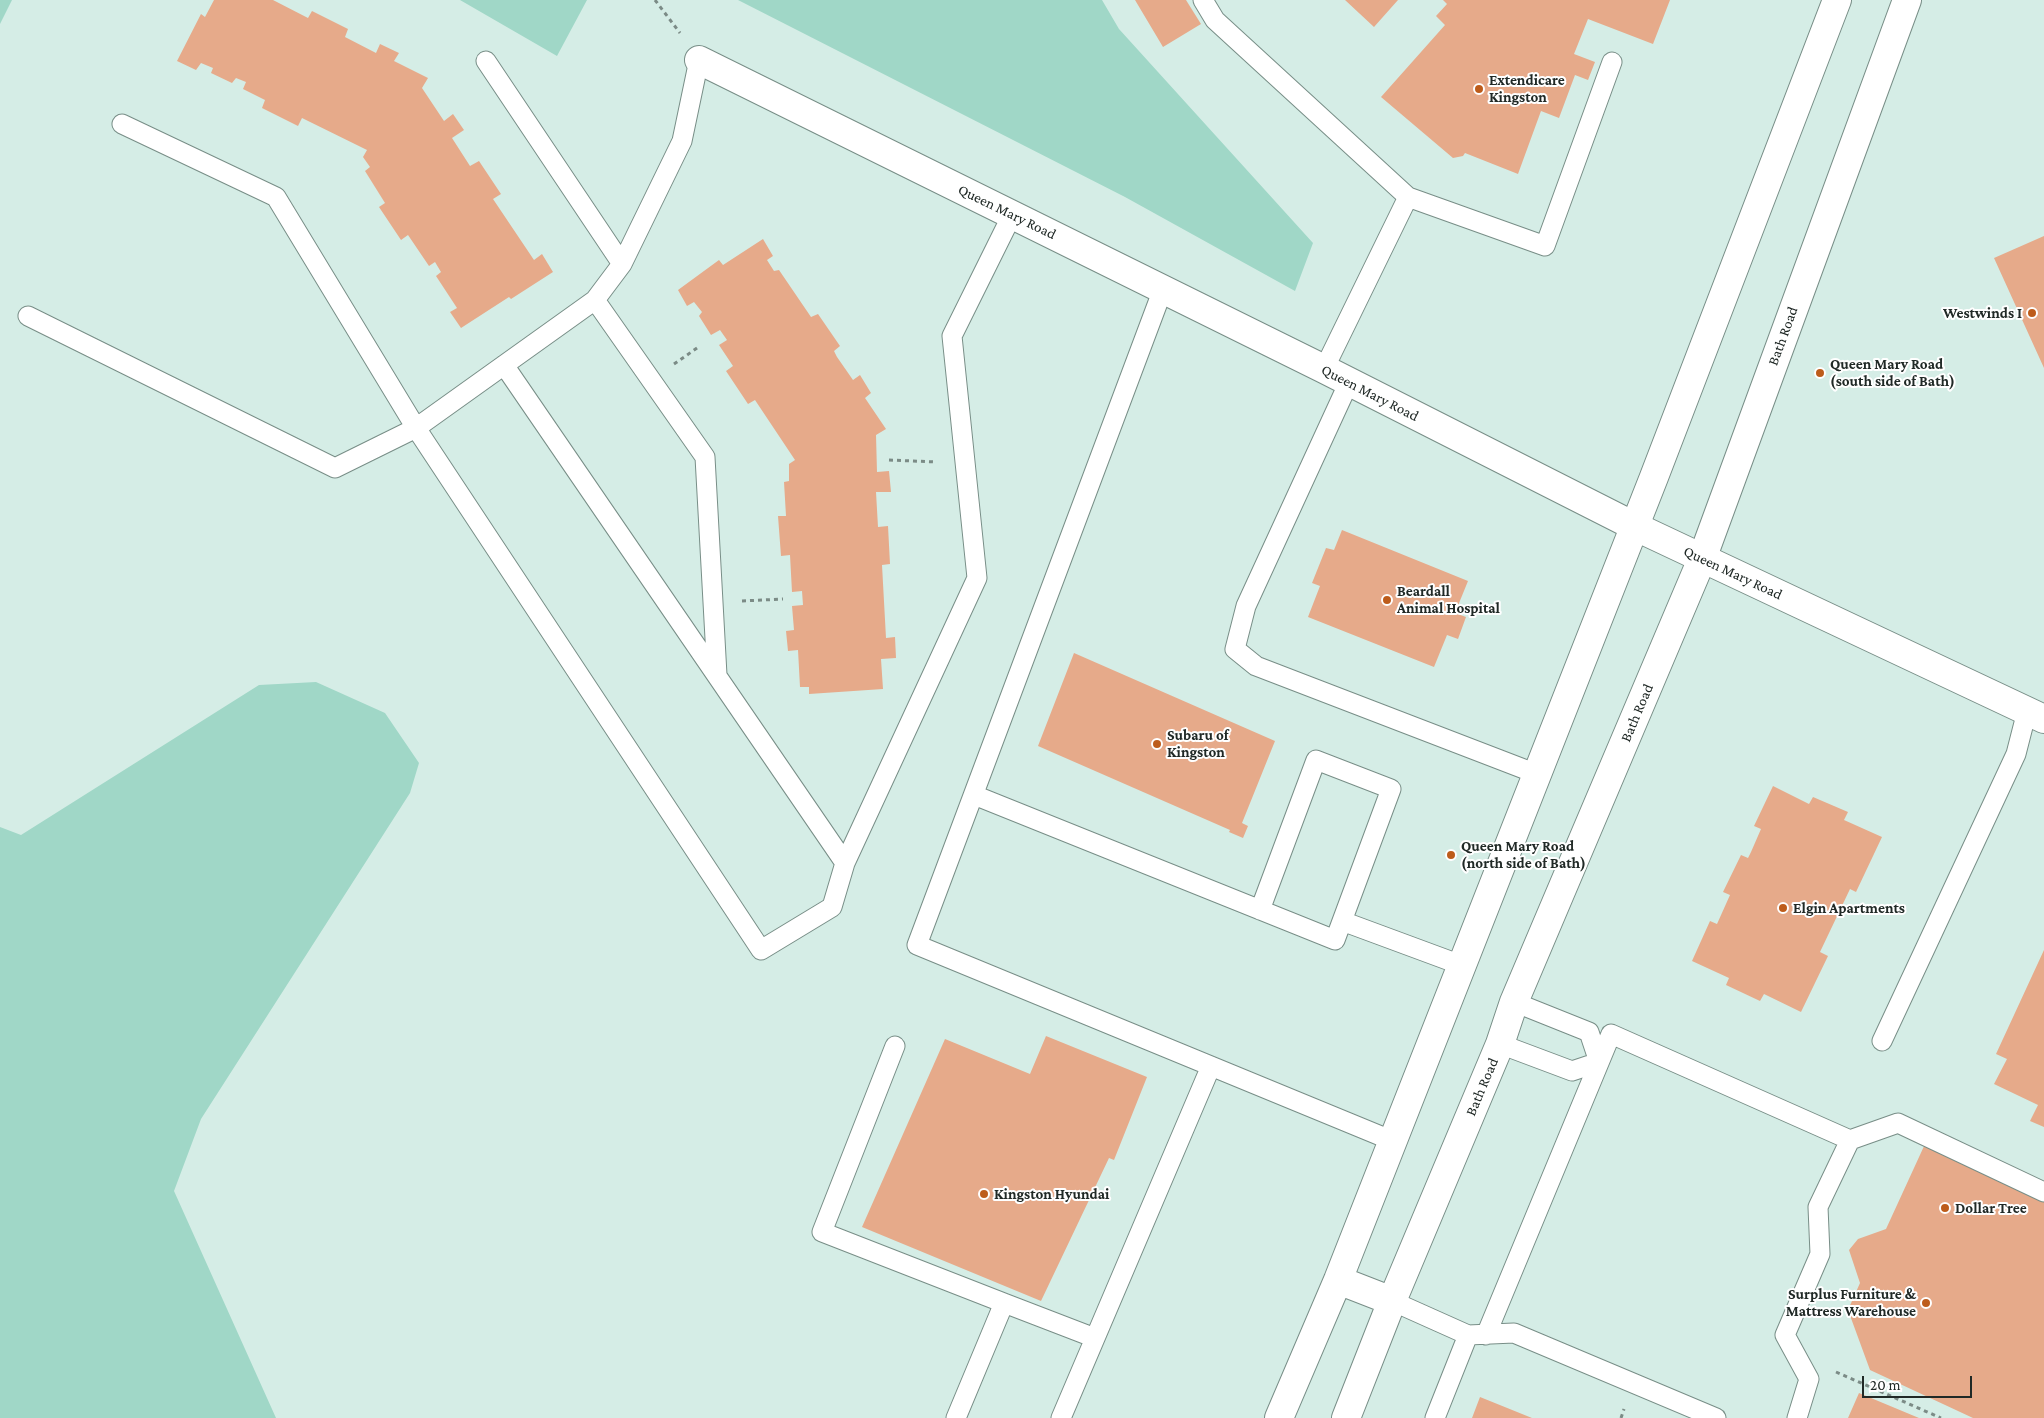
<!DOCTYPE html>
<html>
<head>
<meta charset="utf-8">
<style>
	body { margin:0 }
	#map { position:relative; width:2044px; height:1418px; overflow:hidden; background:#d5ede6; font-family:"Crimson Pro",serif }
	canvas { display:block }
	.scale { position:absolute; left:1862px; top:1376px; width:110px; height:22px; box-sizing:border-box; border:2px solid #202926; border-top:0; padding-left:6px; font-size:15px; line-height:18px; white-space:nowrap; color:#202926; -webkit-text-stroke:4px #fff; paint-order:stroke }
</style>
</head>
<body>
<div id="map">
<canvas width="2044" height="1418"></canvas>
<div class="scale">20 m</div>
</div>
<script>
const ctx = document.querySelector('canvas').getContext('2d');
ctx.lineJoin = 'round';
function fill(path, color) {
  ctx.fillStyle = color;
  ctx.fill(path, 'evenodd');
}
function stroke(path, color, width, dash) {
  ctx.strokeStyle = color;
  ctx.lineWidth = width;
  ctx.lineCap = dash ? 'butt' : 'round';
  ctx.setLineDash(dash || []);
  ctx.stroke(path);
}
function write(font, color, halo, rows, align = 'center') {
  ctx.font = font + ' "Crimson Pro",serif';
  ctx.lineWidth = 4;
  ctx.setLineDash([]);
  ctx.textBaseline = 'middle';
  ctx.strokeStyle = halo;
  ctx.fillStyle = color;
  for (const [text, x, y, turn = 0] of rows) {
    ctx.save();
    ctx.translate(x, y);
    ctx.rotate((+turn || 0) * Math.PI / 180);
    ctx.textAlign = isNaN(turn) ? turn : align;
    if (halo) ctx.strokeText(text, 0, 0);
    ctx.fillText(text, 0, 0);
    ctx.restore();
  }
}
fill(new Path2D(`
	M0,0H12L0,24Z
	M460,0H587L557,56Z
	M738,0H1102L1119,29L1313,243L1295,291L1125,197Z
	M316,682L385,713L419,763L410,793L201,1119L174,1191L276,1418H0V827L21,835L259,685Z`), '#a0d7c7');
fill(new Path2D(`
	M214,0H273L308,18L312,11L348,29L345,37L376,53L380,44L399,53L394,61L428,78L422,88L444,121L453,114L464,130L452,138L470,166L479,161L501,194L493,199L534,260L542,254L553,272L511,299L509,297L461,328L450,312L457,308L436,276L441,272L435,262L429,266L408,235L401,240L379,207L385,203L365,171L370,167L363,157L367,150L302,118L298,126L262,108L265,100L243,89L246,82L236,78L232,83L211,73L213,68L201,63L196,70L177,61L201,14L205,17Z
	M1135,0H1186L1201,24L1163,47Z
	M1345,0H1398L1374,27Z
	M1443,0H1670L1653,44L1588,19L1574,54L1595,62L1588,80L1575,75L1559,118L1541,111L1518,174L1465,153L1463,156L1453,158L1381,97L1445,25L1436,16L1447,4Z
	M2044,236V368L1994,258Z
	M763,239L773,256L767,260L774,271L779,270L811,317L818,314L840,346L834,351L837,357L853,380L860,375L871,393L865,398L886,429L876,435L877,472L889,471L891,492H876L878,527L888,526L890,564L882,565L886,638L895,637L896,658L881,659L883,689L809,694V687H800L798,650L788,651L786,631L794,630L792,606L803,605L802,591L792,592L790,555L781,556L778,516H786L784,482L789,481V464L795,460L755,400L748,404L726,371L733,366L719,345L727,340L720,330L711,335L699,316L702,312L694,302L687,306L678,290L719,260L723,265Z
	M1342,530L1468,581L1455,613L1466,617L1458,639L1447,635L1434,667L1308,617L1320,586L1312,583L1326,548L1334,550Z
	M1074,653L1275,741L1242,823L1248,826L1243,838L1229,832L1230,830L1038,746Z
	M1773,786L1809,804L1813,797L1848,812L1844,820L1882,837L1856,892L1850,889L1820,952L1828,956L1801,1012L1764,994L1760,1001L1726,985L1729,978L1692,961L1710,921L1717,924L1730,895L1723,892L1741,855L1748,858L1751,852L1761,829L1754,826Z
	M2044,950V1127L2030,1121L2038,1105L1994,1084L2007,1059L1996,1054Z
	M1046,1036L1147,1077L1114,1160L1109,1158L1041,1301L862,1227L945,1039L1030,1074Z
	M1925,1144L2044,1199V1418H1973L1870,1370L1848,1310L1860,1283L1849,1250L1858,1239L1886,1229Z
	M1859,1393L1919,1418H1848Z
	M1480,1397L1532,1418H1472Z`), '#e6aa8a');
const service = new Path2D(`
	M1203,0L1215,20L1408,197
	M486,61L622,264
	M122,124L276,197L416,428L761,950L832,907L845,863L977,578L952,336L1012,215
	M1163,289L917,945L1393,1141
	M595,300L705,457L717,675
	M28,316L335,468L416,428L595,300L622,264L682,141L699,60
	M504,365L845,863
	M1324,369L1408,197L1545,246L1612,62
	M1349,382L1246,606L1235,649L1256,666L1537,774
	M974,795L1335,940L1391,789L1316,760L1260,910
	M1342,921L1461,965
	M1882,1041L2016,754L2027,711
	M1500,1044L1572,1071L1599,1062L1589,1032L1514,1002
	M895,1046L822,1232L1004,1303
	M1850,1140L1898,1123L2044,1192
	M1392,1301L1468,1335L1435,1418
	M1468,1335L1514,1333L1716,1418
	M1486,1335L1611,1034L1850,1140L1818,1207L1820,1254L1785,1335L1809,1379L1797,1418
	M956,1418L1004,1303L1095,1338
	M1061,1418L1211,1066`);
const minor = new Path2D(`
	M699,60L1324,369L1634,526`);
const tertiary = new Path2D(`
	M1634,526L2044,719`);
const primary = new Path2D(`
	M1338,1280L1392,1301
	M1279,1418L1338,1280L1654,477L1837,0
	M1346,1418L1392,1301L1500,1044L1514,1002L1702,559L1907,0`);
stroke(service, '#788e87', 21);
stroke(minor, '#788e87', 30);
stroke(tertiary, '#788e87', 30);
stroke(primary, '#788e87', 30);
stroke(new Path2D(`
	M655,0L680,33
	M674,364L700,346
	M889,460L936,462
	M742,601L783,599
	M1836,1372L1941,1418
	M1621,1418L1624,1409`), '#7b8b86', 3, [4, 4]);
stroke(service, '#fff', 19);
stroke(minor, '#fff', 28);
stroke(tertiary, '#fff', 28);
stroke(primary, '#fff', 28);
for (const [x, y, r, color] of [
	[1479,89,5,"#bd5c1b"],
	[2032,313,5,"#bd5c1b"],
	[1820,373,5,"#bd5c1b"],
	[1387,600,5,"#bd5c1b"],
	[1157,744,5,"#bd5c1b"],
	[1451,855,5,"#bd5c1b"],
	[1783,908,5,"#bd5c1b"],
	[984,1194,5,"#bd5c1b"],
	[1945,1208,5,"#bd5c1b"],
	[1926,1303,5,"#bd5c1b"]
]) {
  const dot = new Path2D();
  dot.arc(x, y, r, 0, 2 * Math.PI);
  ctx.fillStyle = color;
  ctx.fill(dot);
  stroke(dot, '#fff', 2);
}
write('bold 15px', '#202926', '#fff', [
	["Extendicare",1489,80],
	["Kingston",1489,97],
	["Westwinds I",2022,313,"right"],
	["Queen Mary Road",1830,364],
	["(south side of Bath)",1830,381],
	["Beardall",1397,591],
	["Animal Hospital",1397,608],
	["Subaru of",1167,735],
	["Kingston",1167,752],
	["Queen Mary Road",1461,846],
	["(north side of Bath)",1461,863],
	["Elgin Apartments",1793,908],
	["Kingston Hyundai",994,1194],
	["Dollar Tree",1955,1208],
	["Surplus Furniture &",1916,1294,"right"],
	["Mattress Warehouse",1916,1311,"right"]
], 'left');
write('15px', '#202926', '#fff', [
	["Queen Mary Road",1007,212,26],
	["Bath Road",1783,336,-70],
	["Queen Mary Road",1370,393,27],
	["Queen Mary Road",1733,573,25],
	["Bath Road",1637,713,-67],
	["Bath Road",1482,1087,-67]
]);
</script>
</body>
</html>
